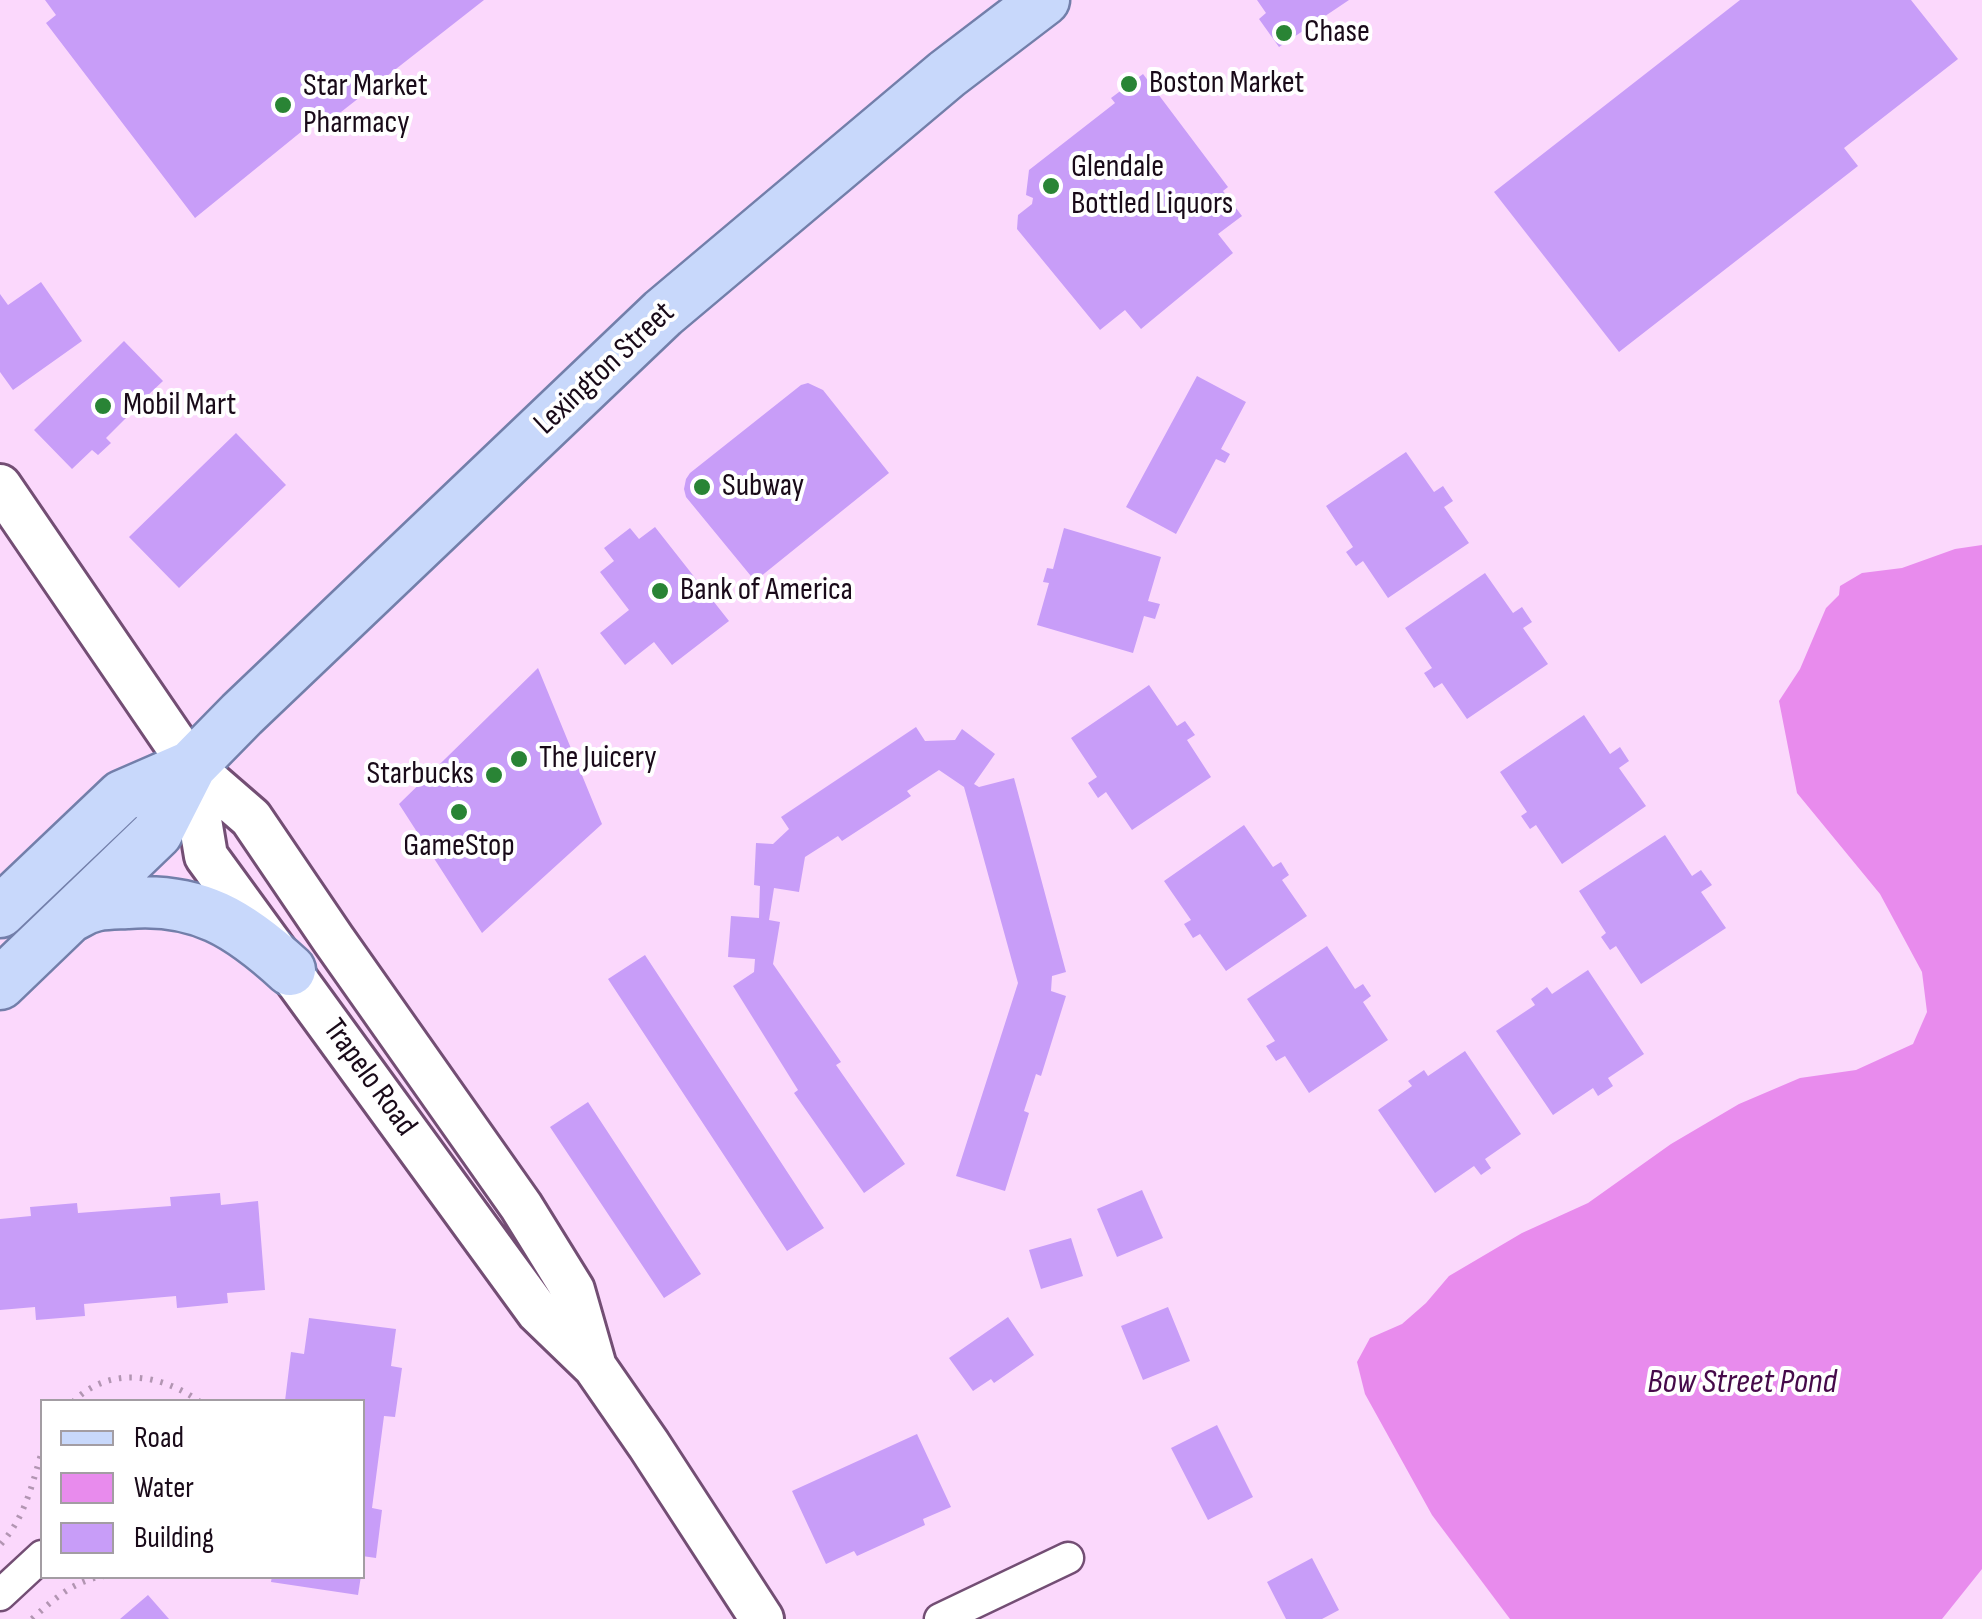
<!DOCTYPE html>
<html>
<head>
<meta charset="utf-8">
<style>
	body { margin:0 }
	#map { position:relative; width:1982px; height:1619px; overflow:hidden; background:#fbd8fc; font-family:"Sofia Sans Condensed",sans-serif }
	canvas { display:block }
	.legend { position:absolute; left:40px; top:1399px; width:325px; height:180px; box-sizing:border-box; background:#fff; border:2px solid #a39da3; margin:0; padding:12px 18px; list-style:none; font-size:30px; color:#190a19 }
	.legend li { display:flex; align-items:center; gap:20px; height:50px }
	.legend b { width:50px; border:2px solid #a39da3 }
</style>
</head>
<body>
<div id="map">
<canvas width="1982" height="1619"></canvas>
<ul class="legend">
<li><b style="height:12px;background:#c8d8fb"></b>Road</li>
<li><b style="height:28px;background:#e88bed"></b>Water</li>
<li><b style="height:28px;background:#c89df8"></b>Building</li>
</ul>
</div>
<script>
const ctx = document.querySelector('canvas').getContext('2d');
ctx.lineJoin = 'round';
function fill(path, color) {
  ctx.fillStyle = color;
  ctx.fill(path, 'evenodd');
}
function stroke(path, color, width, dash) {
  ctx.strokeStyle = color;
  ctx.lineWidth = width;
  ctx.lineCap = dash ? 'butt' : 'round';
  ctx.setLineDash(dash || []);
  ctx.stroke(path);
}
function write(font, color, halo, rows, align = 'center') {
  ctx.font = font + ' "Sofia Sans Condensed",sans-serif';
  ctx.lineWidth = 8;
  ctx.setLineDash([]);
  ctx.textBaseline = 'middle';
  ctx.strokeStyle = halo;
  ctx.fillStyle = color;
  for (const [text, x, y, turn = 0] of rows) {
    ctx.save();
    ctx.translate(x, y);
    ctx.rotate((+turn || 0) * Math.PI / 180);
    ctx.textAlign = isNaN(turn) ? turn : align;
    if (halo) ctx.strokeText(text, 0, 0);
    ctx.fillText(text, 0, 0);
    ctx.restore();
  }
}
fill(new Path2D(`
	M1982,545V1569L1942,1619H1510L1432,1515L1365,1394L1357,1362L1370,1338L1402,1324L1426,1303L1449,1276L1522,1233L1588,1203L1671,1144L1739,1104L1800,1078L1856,1070L1913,1044L1927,1012L1922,972L1880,894L1797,793L1779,701L1800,669L1826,608L1839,595L1840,586L1862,573L1902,568L1955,549Z`), '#e88bed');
fill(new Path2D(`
	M45,0H484L318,130L312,123L195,218L46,23L56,15Z
	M1257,0H1349L1279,47L1259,19L1266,13Z
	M1740,0H1911L1958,59L1844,148L1858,166L1619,352L1494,192Z
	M1143,74L1228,187L1223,191L1242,216L1218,234L1233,253L1141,329L1125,310L1100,330L1017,229L1018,215L1032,204L1033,198L1026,195L1029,170L1115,103L1111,98Z
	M41,282L82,341L13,390L0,372V294L8,305Z
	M124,341L163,381L147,396L152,402L139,415L134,410L106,438L111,443L98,455L92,450L72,469L34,430Z
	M1197,376L1246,402L1221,449L1230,454L1225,463L1216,459L1176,534L1126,507Z
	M808,383L823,390L889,473L755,581L686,497L684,489L686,479L690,473L801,385Z
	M236,433L286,485L179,588L129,537Z
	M1406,452L1434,492L1443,486L1453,501L1444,507L1469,543L1388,598L1363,561L1356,566L1346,552L1353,547L1326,506Z
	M655,527L729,621L672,665L654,642L625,665L600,633L629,610L600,572L614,561L604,548L630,528L639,539Z
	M1064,528L1161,557L1148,601L1160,604L1155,619L1144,616L1133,653L1037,625L1049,583L1043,582L1047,568L1053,569Z
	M1485,573L1513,613L1522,607L1532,622L1523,628L1548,664L1467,719L1442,683L1434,688L1424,673L1432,668L1405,628Z
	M538,668L602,824L482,933L399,804Z
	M1149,685L1177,726L1185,721L1195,735L1187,740L1211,777L1132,830L1106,792L1098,798L1088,783L1097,777L1071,738Z
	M1584,715L1610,754L1620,747L1629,761L1619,768L1646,806L1562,864L1536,825L1530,829L1521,816L1527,812L1500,772Z
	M916,727L925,741L955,740L962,729L995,754L974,784L979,787L1014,778L1066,972L1052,976L1051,991L1066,996L1041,1076L1036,1074L1024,1111L1029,1113L1005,1191L956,1176L1018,983L964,787L939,770L907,791L911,796L842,841L838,836L805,857L799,892L774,888L769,920L780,922L773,964L841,1062L836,1065L905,1164L864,1193L794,1093L798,1090L733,986L754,972L755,959L728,957L731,916L759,918L760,886L754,885L756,843L773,844L789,829L781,817Z
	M1244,825L1273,867L1281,862L1289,875L1282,880L1307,916L1226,971L1200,934L1193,938L1184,924L1191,920L1164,881Z
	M1665,835L1692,876L1701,870L1712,885L1701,892L1726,928L1641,984L1616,946L1610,950L1601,937L1606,933L1579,891Z
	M1327,946L1355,989L1363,984L1371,996L1363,1002L1388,1040L1309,1093L1285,1056L1276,1061L1266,1046L1275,1041L1247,999Z
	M645,955L824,1228L787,1251L608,979Z
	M1588,970L1644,1054L1608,1078L1613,1086L1598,1096L1593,1088L1553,1115L1496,1031L1535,1005L1531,999L1547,987L1552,994Z
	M1465,1051L1521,1134L1485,1159L1491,1168L1481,1175L1474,1166L1435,1193L1378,1110L1412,1086L1408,1081L1424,1070L1428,1076Z
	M588,1102L701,1274L664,1298L550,1127Z
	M1142,1190L1163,1238L1117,1257L1097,1209Z
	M220,1193L221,1205L258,1201L265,1290L227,1293L228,1303L177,1308L176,1296L84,1304L85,1316L36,1320L35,1307L0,1310V1219L31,1216L30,1207L77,1203L78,1213L171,1206L170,1197Z
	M1071,1238L1083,1276L1041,1289L1029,1250Z
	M1168,1307L1190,1361L1143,1380L1121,1326Z
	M1008,1317L1034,1355L994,1383L991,1379L973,1391L949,1358Z
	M309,1318L396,1329L391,1366L402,1368L395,1417L384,1416L372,1508L382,1510L376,1558L362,1556V1402L285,1401L291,1352L304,1354Z
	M1217,1425L1253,1497L1208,1520L1171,1448Z
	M917,1434L951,1507L923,1519L925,1525L857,1556L854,1551L826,1564L792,1491Z
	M1312,1558L1339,1610L1322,1619H1286L1267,1582Z
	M272,1576H361L358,1595L271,1582Z
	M148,1595L169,1619H120Z`), '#c89df8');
const minor = new Path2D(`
	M0,1595L42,1556
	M940,1619L1068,1558`);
const secondary = new Path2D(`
	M0,486L191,766L251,818L333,939L521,1206L573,1290L595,1367
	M191,766L206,856L538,1312L595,1367L649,1445L762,1619`);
const primary = new Path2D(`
	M0,912L122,796L191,766
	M74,915C92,903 106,904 127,903C198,897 240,924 290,970
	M0,984L157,833L191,766L242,714L663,313L947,74L1044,0`);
stroke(minor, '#734e74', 35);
stroke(secondary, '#734e74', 48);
stroke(primary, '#737faa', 55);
stroke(new Path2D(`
	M73,1402C109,1365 162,1374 200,1402
	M1,1544C25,1517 32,1485 42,1451
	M32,1619C54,1599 73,1581 104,1576`), '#b295b2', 6, [2.5, 8]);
stroke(minor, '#fff', 30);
stroke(secondary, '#fff', 42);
stroke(primary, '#c8d8fb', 50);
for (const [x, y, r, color] of [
	[1284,33,10,"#298435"],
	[1129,84,10,"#298435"],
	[283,105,10,"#298435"],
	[1051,186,10,"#298435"],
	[103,406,10,"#298435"],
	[702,487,10,"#298435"],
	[660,591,10,"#298435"],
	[519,759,10,"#298435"],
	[494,775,10,"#298435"],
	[459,812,10,"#298435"]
]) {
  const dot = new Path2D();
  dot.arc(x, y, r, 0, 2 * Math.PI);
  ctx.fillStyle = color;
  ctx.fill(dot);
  stroke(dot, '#fff', 4);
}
write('32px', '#190a19', '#fff', [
	["Chase",1304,33],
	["Boston Market",1149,84],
	["Star Market",303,87],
	["Pharmacy",303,124],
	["Glendale",1071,168],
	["Bottled Liquors",1071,205],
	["Mobil Mart",123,406],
	["Subway",722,487],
	["Bank of America",680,591],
	["The Juicery",539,759],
	["Starbucks",474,775,"right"],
	["GameStop",459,847,"center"]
], 'left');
write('32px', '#190a19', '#fff', [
	["Lexington Street",605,369,-43],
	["Trapelo Road",369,1078,54]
]);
write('italic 35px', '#460a4a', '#fff', [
	["Bow Street Pond",1742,1383]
]);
</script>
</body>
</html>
